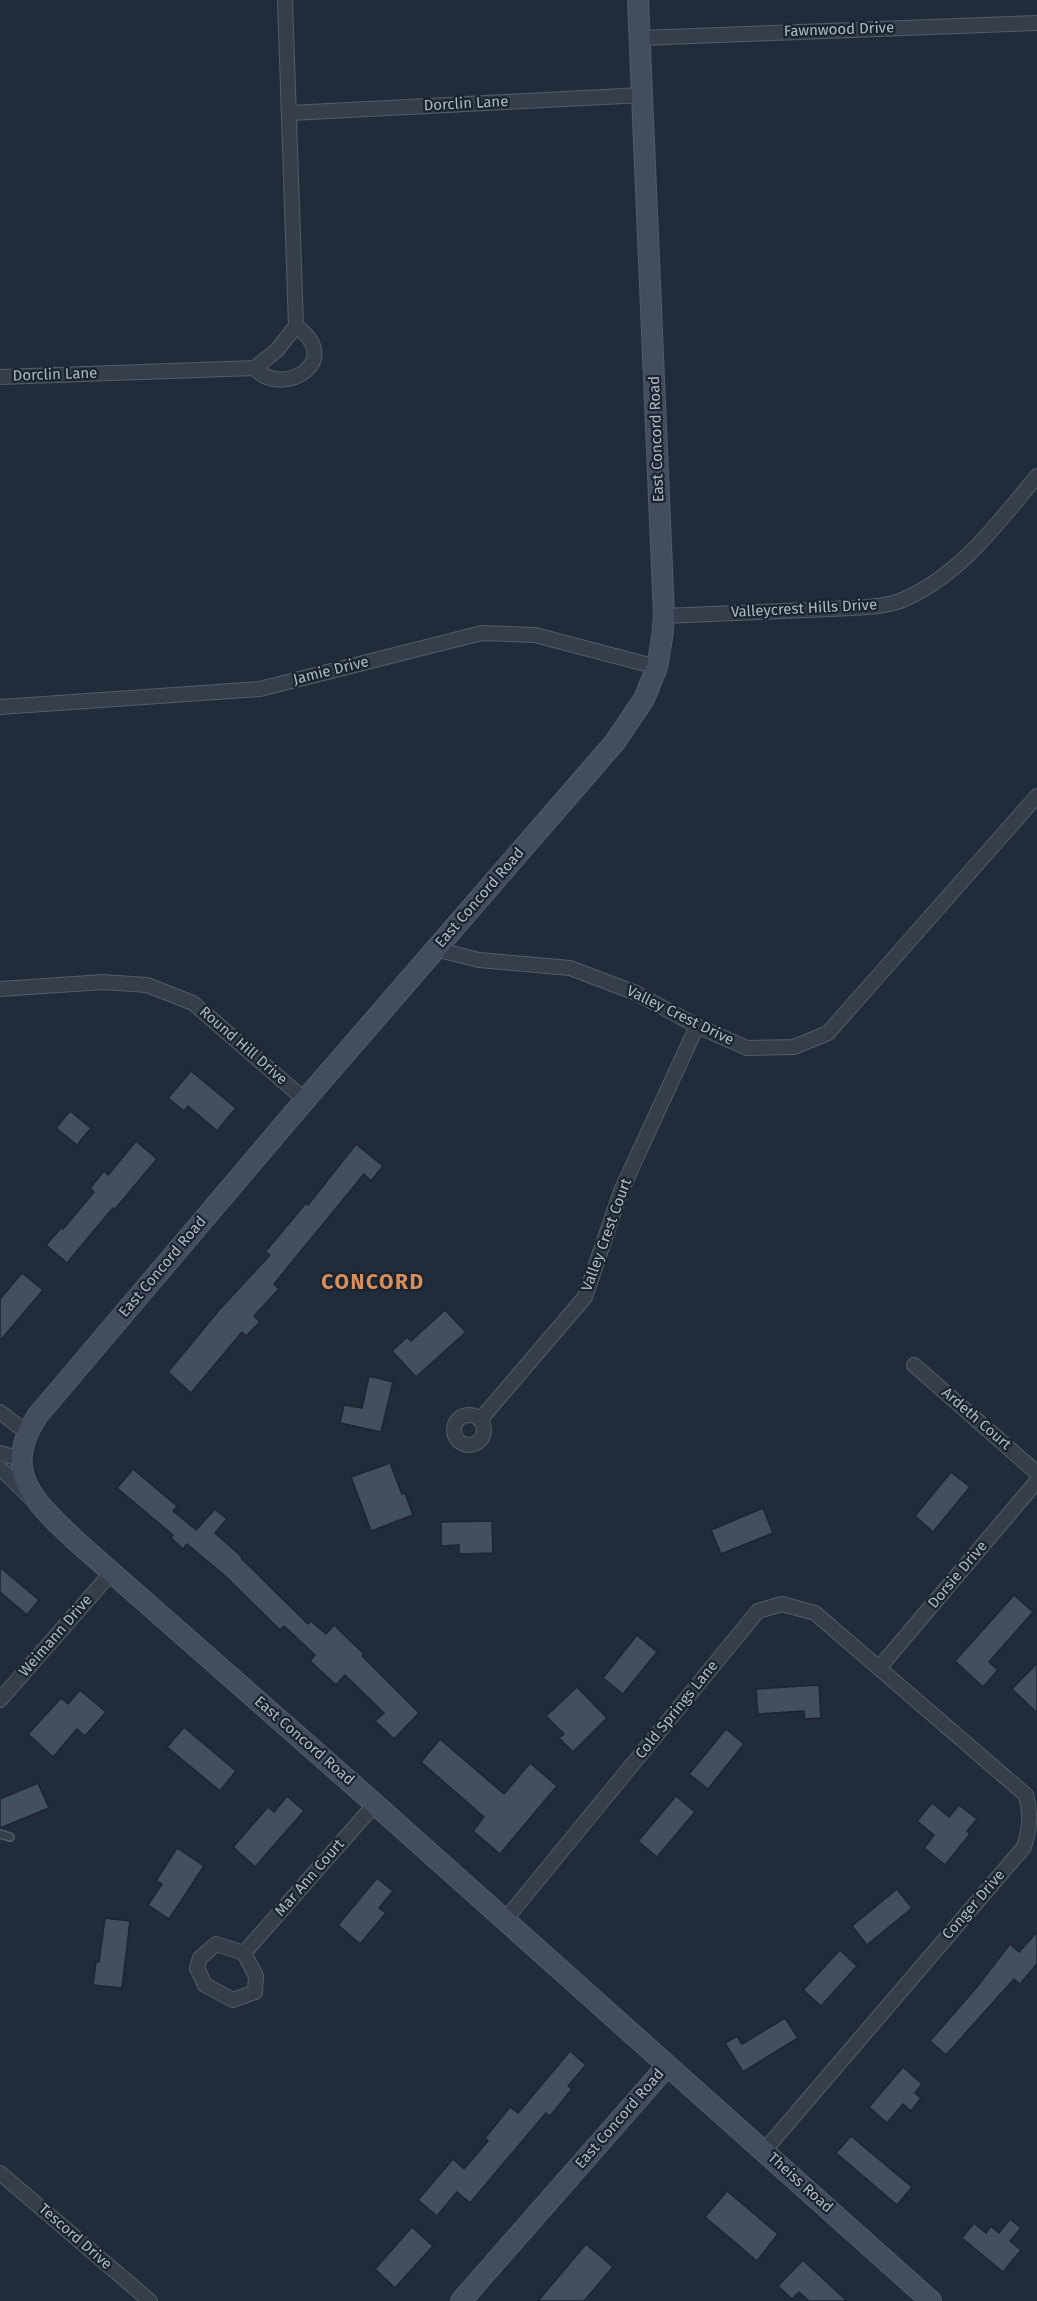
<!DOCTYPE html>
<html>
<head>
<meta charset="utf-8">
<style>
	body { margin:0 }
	canvas { display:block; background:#212c3a }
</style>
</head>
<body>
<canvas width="1037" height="2301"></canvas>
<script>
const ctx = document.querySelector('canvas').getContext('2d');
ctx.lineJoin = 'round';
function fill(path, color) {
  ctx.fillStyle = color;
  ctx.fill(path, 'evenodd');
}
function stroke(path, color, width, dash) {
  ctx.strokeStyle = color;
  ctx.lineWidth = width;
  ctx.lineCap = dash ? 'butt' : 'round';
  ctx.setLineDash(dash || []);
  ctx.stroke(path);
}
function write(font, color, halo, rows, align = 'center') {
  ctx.font = font + ' "Fira Sans",sans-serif';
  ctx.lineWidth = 4.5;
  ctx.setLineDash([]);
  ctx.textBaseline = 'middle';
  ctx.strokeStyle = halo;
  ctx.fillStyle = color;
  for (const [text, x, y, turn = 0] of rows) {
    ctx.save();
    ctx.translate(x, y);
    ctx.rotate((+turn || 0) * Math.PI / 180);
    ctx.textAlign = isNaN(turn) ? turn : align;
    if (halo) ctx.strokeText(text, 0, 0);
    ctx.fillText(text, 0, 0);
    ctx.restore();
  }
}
const building = new Path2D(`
	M191,1071L236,1108L217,1131L188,1106L184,1111L168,1098Z
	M70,1111L91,1128L77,1145L56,1128Z
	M136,1141L157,1159L115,1209L113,1208L67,1263L46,1245L61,1228L63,1229L94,1192L90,1188L104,1171L108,1175Z
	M356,1144L383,1166L371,1181L364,1174L274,1284L279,1289L254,1316L260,1322L246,1336L242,1332L191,1393L168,1372L219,1310L270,1255L265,1252L306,1203L308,1205Z
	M22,1273L43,1290L0,1341V1299Z
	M445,1310L466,1332L416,1377L392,1351L407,1337L411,1341Z
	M369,1376L393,1382L381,1432L340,1423L344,1405L362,1408Z
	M390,1463L402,1494L405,1493L413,1515L371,1531L351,1477Z
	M133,1469L177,1506L173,1511L196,1530L215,1509L227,1519L215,1533L242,1557L241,1558L308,1624L311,1621L326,1634L334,1625L364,1654L362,1656L419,1713L394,1739L375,1721L384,1713L345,1675L336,1685L310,1661L315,1655L284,1626L280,1630L224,1575L187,1544L183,1549L171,1538L173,1535L117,1488Z
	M951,1472L970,1487L933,1532L915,1516Z
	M763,1508L773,1533L721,1554L711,1530Z
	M492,1521L493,1553L459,1554V1545L441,1546V1522Z
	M0,1567L39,1600L27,1615L0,1592Z
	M1014,1595L1033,1612L989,1662L998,1670L983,1687L955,1661Z
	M637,1635L657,1652L623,1694L603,1678Z
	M1037,1663V1713L1012,1689Z
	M819,1685L821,1718L805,1719L804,1711L758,1714L756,1689Z
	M577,1687L607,1718L573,1752L559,1738L564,1734L546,1716Z
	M80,1690L106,1712L85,1736L77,1729L53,1757L28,1734L61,1698L68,1704Z
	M184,1727L236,1771L220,1791L167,1747Z
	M726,1729L744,1744L708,1789L689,1774Z
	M440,1739L504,1794L530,1763L557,1786L500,1854L473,1831L484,1817L421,1762Z
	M38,1783L49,1808L0,1828V1799Z
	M287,1796L304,1811L255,1867L233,1847L268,1807L274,1812Z
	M676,1796L695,1812L657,1857L638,1841Z
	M932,1803L949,1817L959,1805L977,1819L967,1831L970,1834L945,1865L924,1848L934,1835L917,1821Z
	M177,1848L204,1866L169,1919L148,1905L162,1884L156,1881Z
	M377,1878L393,1891L379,1908L386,1913L360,1944L338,1925Z
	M897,1889L912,1908L867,1945L852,1926Z
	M105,1918L130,1921L122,1988L93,1985L96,1962H99Z
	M1037,1932V1964L1020,1984L1014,1979L946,2055L930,2041L976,1988L1010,1944L1019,1952Z
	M840,1950L857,1966L821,2006L803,1990Z
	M785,2018L798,2038L743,2072L725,2043L737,2036L742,2044Z
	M570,2051L586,2065L568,2086L572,2089L550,2116L546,2113L470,2203L457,2192L437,2216L418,2200L453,2159L464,2169L488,2141L485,2138L510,2107L518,2113Z
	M903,2067L922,2084L915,2093L921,2098L911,2111L903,2104L887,2123L869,2107Z
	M851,2136L912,2187L897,2205L836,2153Z
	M727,2191L778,2234L757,2261L705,2217Z
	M1010,2219L1021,2228L1010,2241L1021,2250L1003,2272L962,2238L974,2223L986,2233L991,2226L999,2233Z
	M412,2227L433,2246L395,2288L375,2269Z
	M586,2244L613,2267L584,2301H538Z
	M803,2260L847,2301H809L799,2292L792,2299L778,2286Z`);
fill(building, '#424f5e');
stroke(building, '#1c2531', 1.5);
const lane = new Path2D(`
	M0,1834L10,1837`);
const street = new Path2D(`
	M640,38L1037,23
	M290,113L643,95
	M255,368C281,399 346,362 296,326
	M0,377L255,368L277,350L296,326L285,0
	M664,616L854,608C870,607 886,606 900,601C959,577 998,523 1037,476
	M0,707L260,689L482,633L535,635L657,667
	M435,949L479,960L570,968L636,993L697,1026L747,1048L794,1047L828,1033L1037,796
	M0,989L103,982L147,985L193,1003L305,1100
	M914,1365L1037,1473
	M0,1412L26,1432
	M454 1430a15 15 0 1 1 30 0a15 15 0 1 1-30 0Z
	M480,1420L585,1297L621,1191L697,1026
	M0,1453L20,1459
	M0,1468L29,1496
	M879,1668L1037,1481
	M0,1700L112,1572
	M505,1920L758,1611L782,1604L815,1613L1026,1795C1031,1814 1030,1828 1024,1847L764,2151
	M244,1953L256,1976L255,1992L233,2000L205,1985L197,1968L200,1958L216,1944L244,1953L375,1804
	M0,2173L150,2301`);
const secondary = new Path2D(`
	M638,0L664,616L662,638L657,667L644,699L615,742L305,1100L38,1415C0,1472 34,1501 76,1541L375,1804L931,2301
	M461,2301L667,2066`);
stroke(lane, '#525c68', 10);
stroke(street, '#525c68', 16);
stroke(secondary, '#525c68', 22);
stroke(lane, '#353e4a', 7);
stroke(street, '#353e4a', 14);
stroke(secondary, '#424d5d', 20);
write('15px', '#afb9c6', '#1a232f', [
	["Fawnwood Drive",839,30,-2],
	["Dorclin Lane",466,104,-3],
	["Dorclin Lane",55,375,-2],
	["East Concord Road",657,439,-92],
	["Valleycrest Hills Drive",804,609,-3],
	["Jamie Drive",331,671,-14],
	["East Concord Road",480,898,-49],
	["Valley Crest Drive",680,1016,26],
	["Round Hill Drive",243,1046,41],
	["Valley Crest Court",607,1235,-70],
	["East Concord Road",163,1267,-50],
	["Ardeth Court",976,1419,41],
	["Dorsie Drive",958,1575,-50],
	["Weimann Drive",56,1636,-49],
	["Cold Springs Lane",677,1710,-51],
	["East Concord Road",304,1741,41],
	["Mar Ann Court",310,1878,-49],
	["Conger Drive",974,1905,-49],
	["East Concord Road",620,2119,-49],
	["Theiss Road",800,2183,42],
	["Tescord Drive",75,2237,41]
]);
ctx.letterSpacing = '1.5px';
write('bold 21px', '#d68e5b', '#1a232f', [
	["CONCORD",373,1283]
]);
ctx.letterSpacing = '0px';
</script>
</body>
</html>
